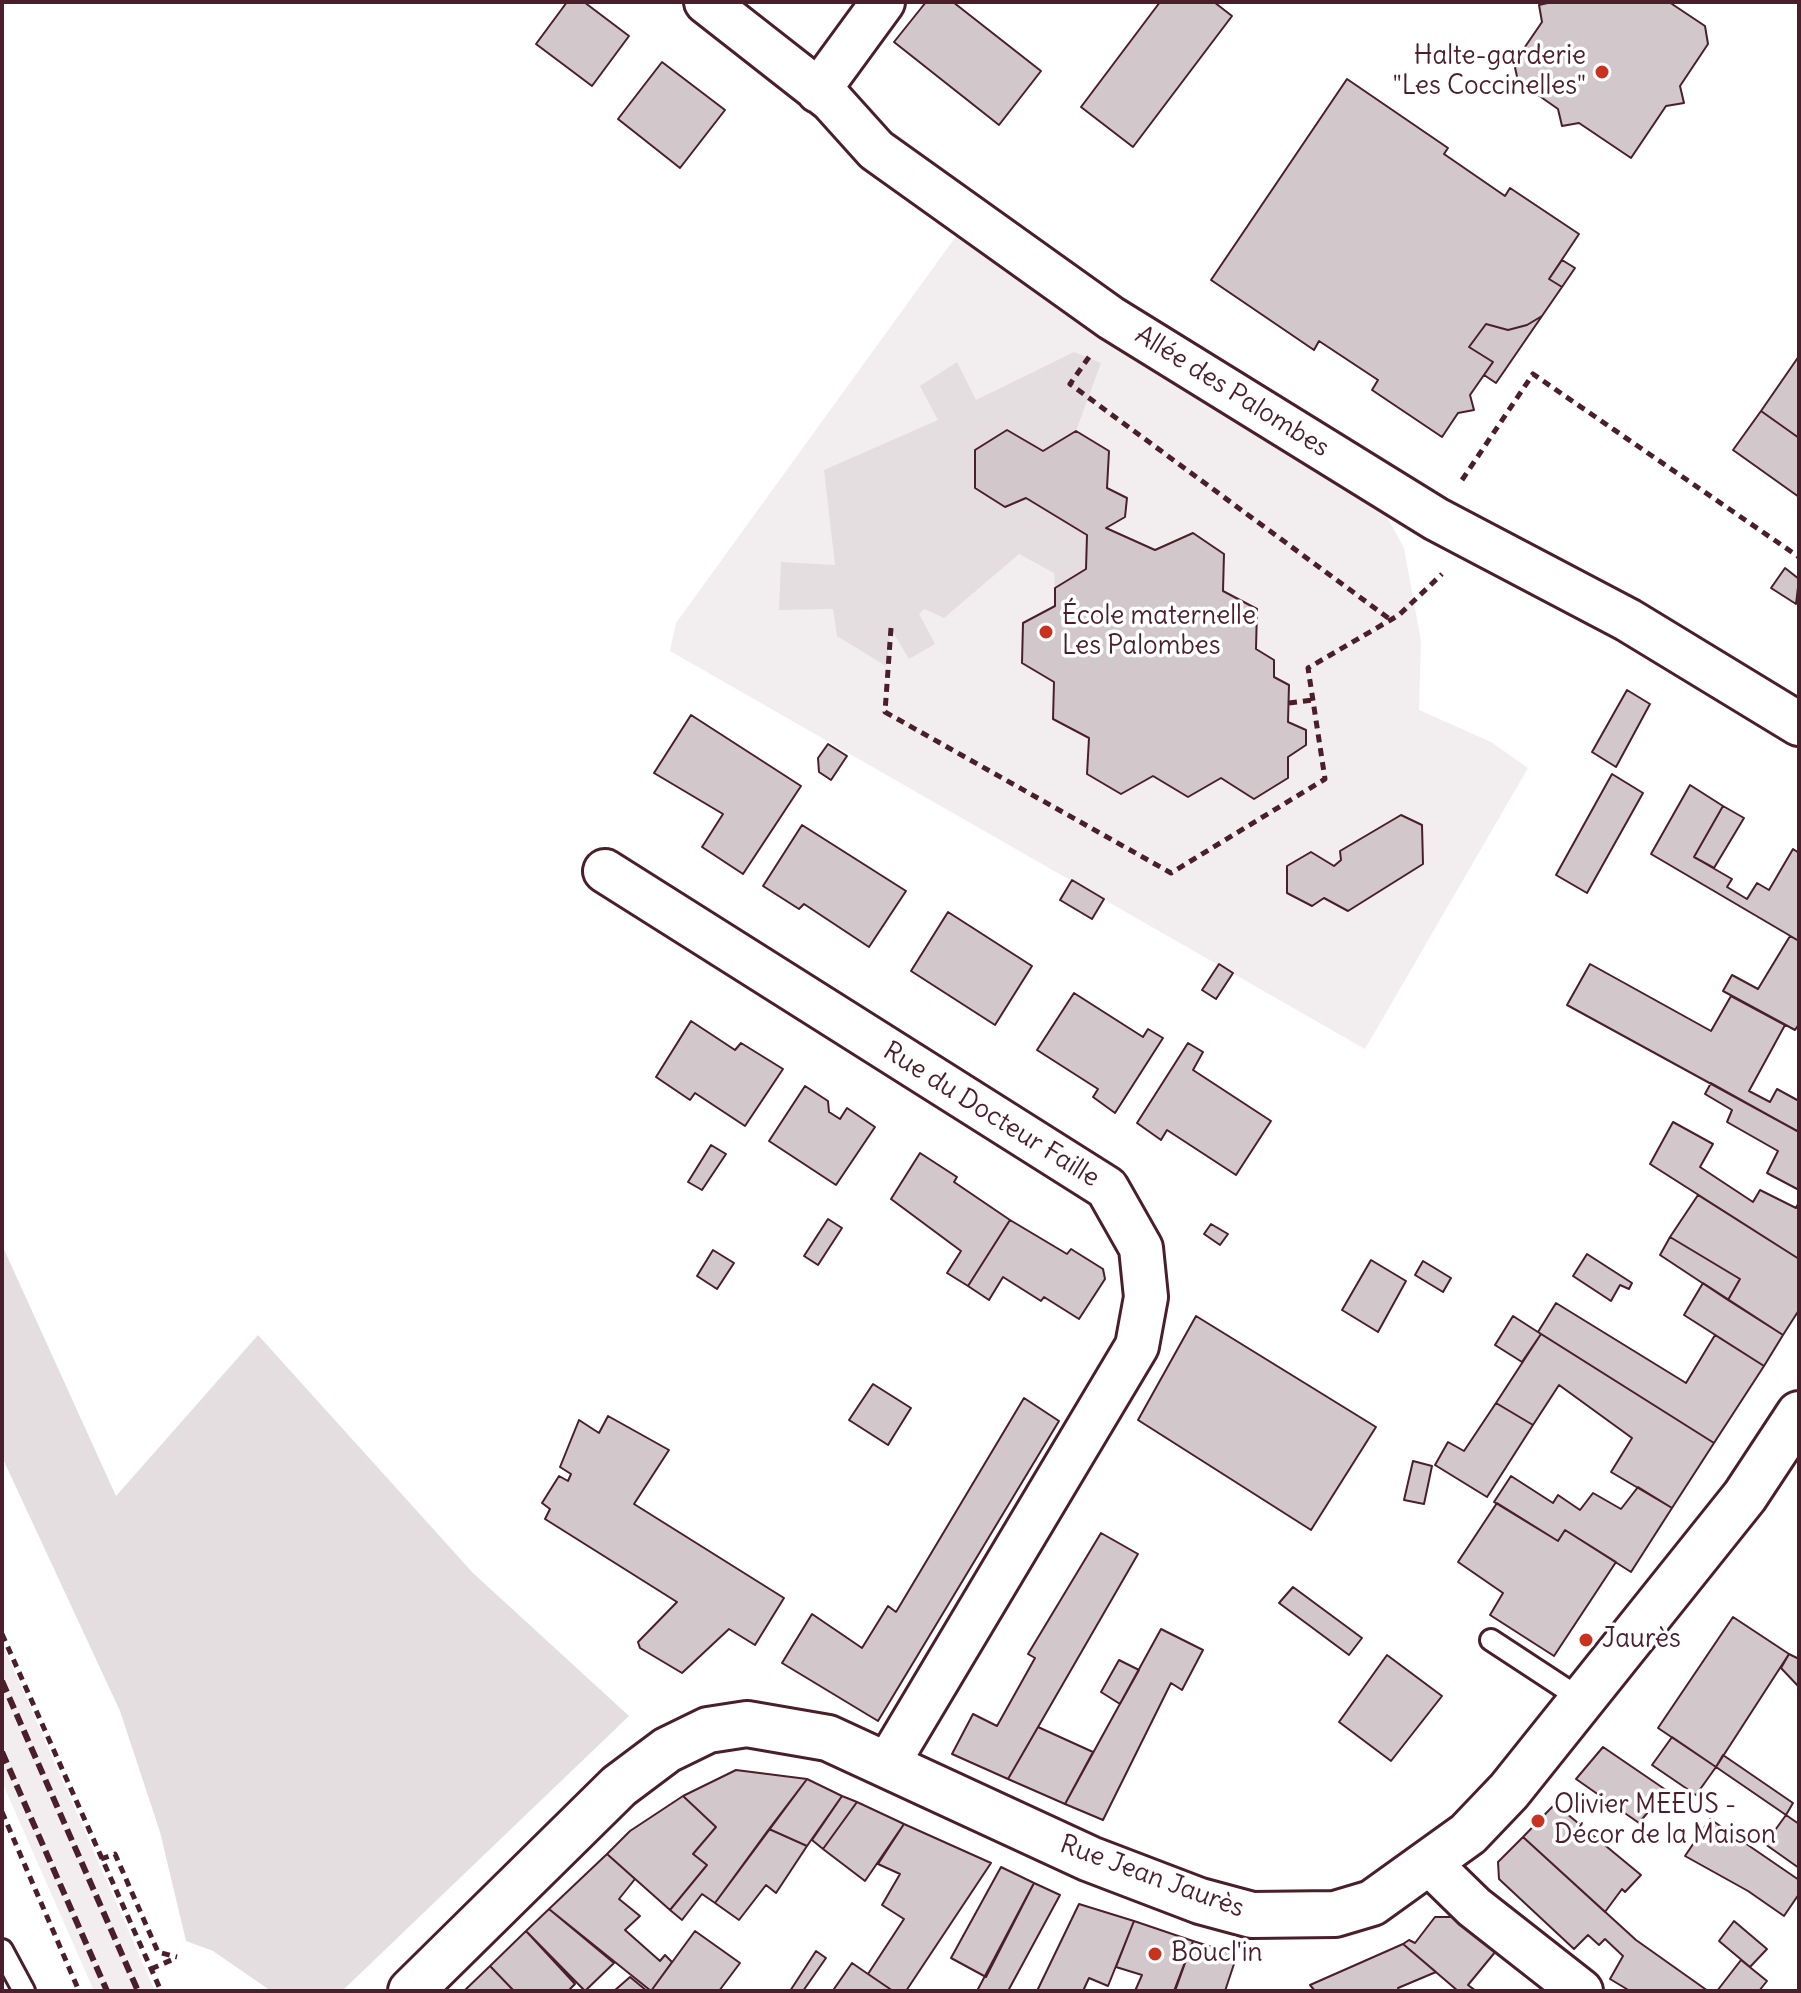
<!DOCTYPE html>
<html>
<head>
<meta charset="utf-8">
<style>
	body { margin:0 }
	#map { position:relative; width:1801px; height:1993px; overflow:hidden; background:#fff; font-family:Delius,sans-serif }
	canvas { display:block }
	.frame { position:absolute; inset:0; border:4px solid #4a1f2b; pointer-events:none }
</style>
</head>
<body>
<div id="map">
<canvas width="1801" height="1993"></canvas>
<div class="frame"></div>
</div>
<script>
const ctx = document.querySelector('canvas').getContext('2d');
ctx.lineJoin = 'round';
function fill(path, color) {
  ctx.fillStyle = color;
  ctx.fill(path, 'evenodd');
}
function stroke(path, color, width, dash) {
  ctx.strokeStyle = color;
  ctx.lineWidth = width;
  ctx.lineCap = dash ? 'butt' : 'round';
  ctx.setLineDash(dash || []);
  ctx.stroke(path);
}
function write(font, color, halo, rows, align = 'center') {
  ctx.font = font + ' Delius,sans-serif';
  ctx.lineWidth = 7;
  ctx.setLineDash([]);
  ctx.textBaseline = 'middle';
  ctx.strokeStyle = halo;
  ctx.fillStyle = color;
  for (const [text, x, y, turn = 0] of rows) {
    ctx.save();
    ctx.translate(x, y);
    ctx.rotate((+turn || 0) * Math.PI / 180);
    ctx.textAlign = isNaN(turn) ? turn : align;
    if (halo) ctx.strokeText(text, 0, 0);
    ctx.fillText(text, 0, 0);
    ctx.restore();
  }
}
fill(new Path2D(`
	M970,217L1386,515L1404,548L1421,641L1419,710L1491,742L1528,768L1365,1049L670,651L676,623Z
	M2,1643L155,1991H94L2,1782Z`), '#f2eeef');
fill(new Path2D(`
	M1074,352L1101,363L1076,431L1043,451L1006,430L975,451V488L1005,507L1026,498L1087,535L1086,569L1055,588L1054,573L1019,554L944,618L924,609L919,614L935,644L909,659L891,629L886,666L837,636L833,609L779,610L781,562L835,565L824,470L938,420L920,386L957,362L976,400Z
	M2,1245L116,1496L258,1335L473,1573L629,1716L342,1991H271L213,1951L186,1941L160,1832L120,1711L2,1457Z`), '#e5dee0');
const building = new Path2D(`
	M567,2H584L629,36L592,86L536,44Z
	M926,2H953L1041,71L999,125L894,42Z
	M1160,2H1214L1232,16L1133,147L1081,107Z
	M1552,2H1669L1705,26L1708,44L1680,86L1684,103L1666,106L1631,158L1579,123L1562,126L1558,109L1518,81L1514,63L1542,22L1539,5Z
	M662,62L725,110L680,168L618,119Z
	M1347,79L1448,148L1444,154L1505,196L1510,188L1579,234L1549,279L1562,287L1542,316L1527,325L1508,330L1486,324L1469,347L1493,362L1470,395L1474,410L1458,413L1442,437L1372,390L1378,380L1319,341L1314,350L1211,280Z
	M1562,260L1575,268L1562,287L1549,279Z
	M1542,316L1496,383L1484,375L1493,362L1469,347L1486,324L1508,330L1527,325Z
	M1799,356V438L1761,411Z
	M1761,411L1799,438V497L1733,450Z
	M1007,430L1043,451L1076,431L1109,451L1107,488L1127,498L1125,517L1106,528L1155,550L1193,533L1224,554L1223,591L1257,609L1256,649L1274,660V677L1289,685L1288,722L1306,730V745L1288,757V778L1254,799L1221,778L1188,797L1153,776L1121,794L1087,774L1089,738L1053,719L1054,682L1022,663L1023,623L1055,606V588L1086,569L1087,535L1026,498L1005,507L975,488V450Z
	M1785,568L1799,579L1796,604L1771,588Z
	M1627,690L1650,704L1616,767L1592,752Z
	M691,715L801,786L743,874L702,847L723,814L654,773Z
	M828,744L847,756L831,780L819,772L818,758Z
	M1612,774L1643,793L1587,893L1556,875Z
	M1690,785L1723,806L1694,857L1732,879L1727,887L1747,899L1757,883L1769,890L1793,849L1799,853V941L1651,854Z
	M1723,806L1744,818L1714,868L1694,857Z
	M1401,815L1422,825L1423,864L1348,911L1324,898L1312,906L1287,893V866L1311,852L1334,866L1341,860L1340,851Z
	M802,825L906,891L869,947L804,904L799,909L763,886Z
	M1072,880L1104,899L1092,919L1060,900Z
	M948,912L1032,966L995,1025L911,971Z
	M1790,936L1799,941V1024L1795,1030L1723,991L1732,975L1758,989Z
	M1219,964L1233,973L1216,999L1202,990Z
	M1590,964L1711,1031L1731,996L1785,1025L1749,1091L1770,1102L1777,1089L1799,1101V1132L1567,1005Z
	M1074,993L1143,1037L1148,1029L1163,1038L1115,1113L1093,1097L1098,1089L1037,1050Z
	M691,1021L735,1050L741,1043L783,1069L745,1126L695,1093L690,1100L656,1077Z
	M1188,1043L1203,1052L1193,1070L1271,1121L1236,1175L1167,1130L1161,1140L1137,1123Z
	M1711,1083L1799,1132V1190L1767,1173L1778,1151L1727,1122L1732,1110L1705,1094Z
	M805,1086L828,1101L829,1112L840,1119L847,1108L875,1127L836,1185L769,1141Z
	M1673,1122L1713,1144L1700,1167L1753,1202L1760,1190L1796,1208L1799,1202V1259L1650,1164Z
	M711,1145L726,1154L702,1190L688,1182Z
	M920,1153L957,1177L954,1182L1010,1220L968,1286L947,1273L961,1251L891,1199Z
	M1698,1195L1799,1259V1310L1783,1335L1728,1300L1740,1279L1670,1237Z
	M828,1219L842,1228L818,1265L804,1256Z
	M1010,1220L1067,1254L1071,1249L1103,1269L1105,1279L1079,1319L1044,1297L1041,1301L1003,1277L989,1300L968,1286Z
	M1211,1224L1228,1234L1220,1245L1204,1234Z
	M1670,1237L1740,1279L1728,1300L1660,1255Z
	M713,1250L734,1263L717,1289L697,1276Z
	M1587,1254L1632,1283L1629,1289L1620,1285L1611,1301L1573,1276Z
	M1371,1260L1406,1281L1378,1332L1342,1310Z
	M1423,1261L1451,1278L1443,1292L1415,1275Z
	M1703,1283L1783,1335L1764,1366L1684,1315Z
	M1556,1303L1686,1383L1715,1335L1764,1366L1714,1443L1538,1332Z
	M1196,1316L1376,1427L1311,1530L1138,1420Z
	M1513,1316L1541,1334L1522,1362L1495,1345Z
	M1541,1334L1714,1443L1672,1508L1611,1472L1632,1438L1559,1385L1533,1425L1496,1403Z
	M873,1384L911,1408L888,1445L849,1420Z
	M1024,1398L1059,1421L878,1721L782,1663L812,1614L862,1648L888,1606L896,1612Z
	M1496,1403L1533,1425L1487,1497L1435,1465L1448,1442L1464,1451Z
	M608,1416L669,1450L634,1504L784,1598L755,1645L729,1629L682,1673L640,1648L638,1642L677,1602L545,1519L550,1509L542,1503L559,1476L568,1481L571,1474L560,1467L579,1420L599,1433Z
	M1413,1461L1432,1466L1424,1504L1404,1500Z
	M1511,1476L1553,1503L1558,1495L1580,1510L1593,1493L1621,1509L1638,1487L1672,1508L1631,1572L1565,1530L1558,1541L1494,1502Z
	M1497,1503L1558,1541L1565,1530L1616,1562L1554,1656L1490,1615L1503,1593L1458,1562Z
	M1101,1533L1138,1554L1008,1779L952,1754L973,1714L997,1726L1035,1658L1028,1654Z
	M1293,1587L1362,1638L1349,1655L1279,1603Z
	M1733,1617L1789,1654L1716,1767L1658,1728Z
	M1161,1629L1203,1650L1182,1690L1171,1683L1103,1820L1065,1804Z
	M1789,1654L1799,1659V1687L1781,1668Z
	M1387,1655L1442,1696L1391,1761L1339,1722Z
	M1119,1660L1139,1670L1120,1704L1101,1692Z
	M1038,1727L1093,1752L1065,1804L1008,1779Z
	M1672,1737L1716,1767L1696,1795L1652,1765Z
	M1603,1747L1666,1790L1639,1823L1576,1779Z
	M1723,1755L1793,1803L1786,1815L1716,1767Z
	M736,1770L807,1779L715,1903L702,1894L682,1920L670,1910L707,1865L693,1854L716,1827L683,1796Z
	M807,1779L842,1796L807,1846L769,1829Z
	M683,1796L716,1827L693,1854L707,1865L670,1910L607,1854L630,1831Z
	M842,1796L857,1802L823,1849L812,1840Z
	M857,1802L904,1824L865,1881L823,1849Z
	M1555,1804L1641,1875L1625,1892L1622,1889L1605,1912L1523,1837Z
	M1786,1815L1799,1824V1868L1765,1844Z
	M1710,1819L1799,1880V1894L1784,1916L1748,1891L1685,1856Z
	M904,1824L991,1863L906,1991H893L868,1974L904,1919L882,1905L900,1874L878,1864Z
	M769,1829L807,1846L776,1893L766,1885L739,1920L715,1903Z
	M1523,1837L1636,1940L1708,1991H1630L1610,1979L1623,1956L1605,1939L1599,1945L1588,1935L1574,1949L1499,1879L1498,1862Z
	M607,1854L635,1879L619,1899L640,1916L625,1930L660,1961L665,1955L672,1962L651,1991L549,1909Z
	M1001,1867L1034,1883L986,1977L951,1958Z
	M1034,1883L1060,1895L1008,1991H977Z
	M1079,1904L1134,1921L1108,1986L1089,1978L1083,1991H1037Z
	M549,1909L614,1963L585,1991L526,1931Z
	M1435,1917H1452L1496,1951L1468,1985L1476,1991H1458L1403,1944L1409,1940L1415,1943Z
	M1134,1921L1193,1941L1174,1991H1135L1142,1975L1116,1967Z
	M1734,1921L1767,1949L1750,1967L1719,1941Z
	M526,1931L575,1984L568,1991H514L490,1966Z
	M695,1931L740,1963L719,1991H651Z
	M1193,1941L1237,1955L1225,1991H1175Z
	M1403,1944L1436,1972L1398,1988L1400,1991H1315L1310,1985Z
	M816,1951L826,1958L803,1991H790Z
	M1741,1960L1767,1981L1759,1991H1717Z
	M852,1963L868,1974L893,1991H838L834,1989Z
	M490,1966L514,1991H464Z
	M630,1977L647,1991H614Z`);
fill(building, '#d2c7cb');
stroke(building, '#4a1f2b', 2);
const lane = new Path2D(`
	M1491,1640L1584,1701
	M2,1950L24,1991`);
const street = new Path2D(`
	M706,2L831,100L876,150L1111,318L1436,519L1628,620L1799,724
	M818,91L883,2
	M605,871L1107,1188L1141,1248L1146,1297L1137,1346L887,1765
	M1430,1864L1474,1907L1581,1991`);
const secondary = new Path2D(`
	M411,1991L619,1786L667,1750L708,1730L747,1724L828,1738L1090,1859L1200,1901L1252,1915L1335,1914L1372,1903L1468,1834L1509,1791L1745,1496L1799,1414`);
stroke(lane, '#4a1f2b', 26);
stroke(street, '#4a1f2b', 48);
stroke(secondary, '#4a1f2b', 50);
stroke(new Path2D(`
	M1089,357L1070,384L1391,620
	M1462,480L1533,374L1799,557
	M891,628L885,712L1171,873L1325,779L1308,668L1399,615L1442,574
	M1289,703L1312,700
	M2,1634L161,1991
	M2,1812L79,1991
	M101,1859L115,1854L158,1952L177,1957
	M151,1969L176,1958`), '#4a1f2b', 5, [8, 6]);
stroke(lane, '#fff', 20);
stroke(street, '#fff', 42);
stroke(secondary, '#fff', 44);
stroke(new Path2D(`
	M2,1681L138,1991
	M2,1752L107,1991`), '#4a1f2b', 6, [12, 6]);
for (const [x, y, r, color] of [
	[1602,72,8,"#c8321e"],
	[1046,632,8,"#c8321e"],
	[1586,1640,8,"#c8321e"],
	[1538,1821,8,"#c8321e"],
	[1155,1954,8,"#c8321e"]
]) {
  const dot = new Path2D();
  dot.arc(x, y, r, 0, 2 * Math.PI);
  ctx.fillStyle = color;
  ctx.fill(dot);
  stroke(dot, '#fff', 3);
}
write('26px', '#4a1f2b', '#fff', [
	["Halte-garderie",1586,57,"right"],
	["\"Les Coccinelles\"",1586,87,"right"],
	["École maternelle",1062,617],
	["Les Palombes",1062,647],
	["Jaurès",1602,1640],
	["Olivier MEEUS -",1554,1806],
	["Décor de la Maison",1554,1836],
	["Boucl'in",1171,1954]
], 'left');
write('26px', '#4a1f2b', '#fff', [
	["Allée des Palombes",1232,392,32],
	["Rue du Docteur Faille",991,1115,32],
	["Rue Jean Jaurès",1152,1877,20]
]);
</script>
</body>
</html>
